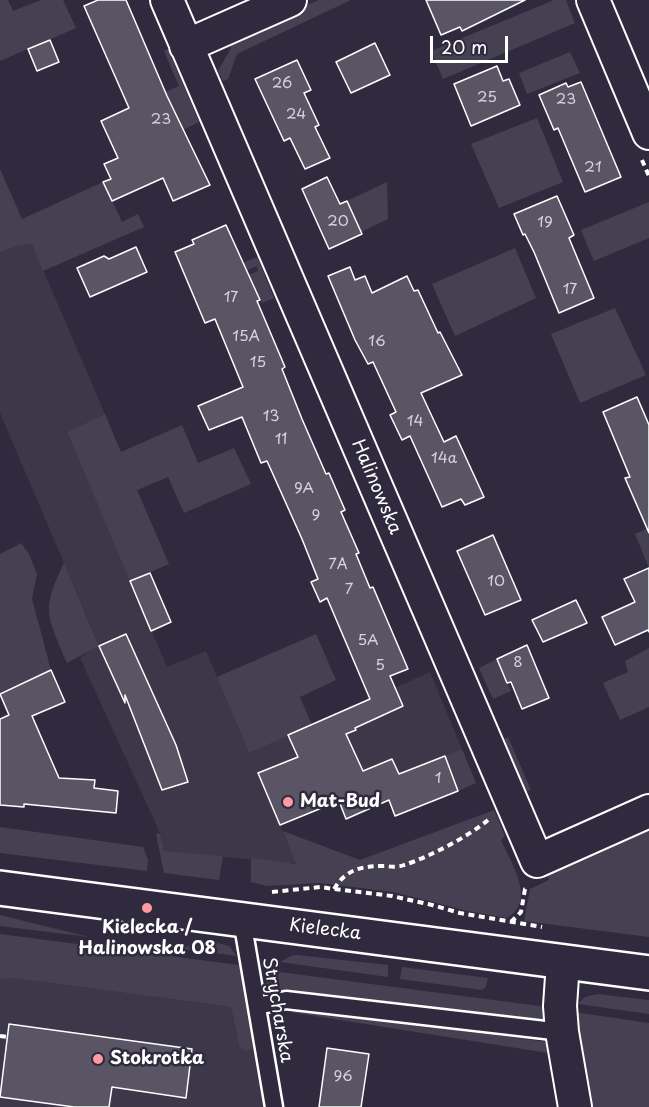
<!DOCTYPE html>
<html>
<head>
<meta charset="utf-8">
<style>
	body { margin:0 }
	#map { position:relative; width:649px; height:1107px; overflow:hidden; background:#2f2a3d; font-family:"Playpen Sans",sans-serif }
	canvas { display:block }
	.scale { position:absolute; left:430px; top:36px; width:78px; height:27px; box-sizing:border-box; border:3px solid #fff; border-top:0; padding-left:8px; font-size:18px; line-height:21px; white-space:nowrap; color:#fff; -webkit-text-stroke:4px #2f2a3d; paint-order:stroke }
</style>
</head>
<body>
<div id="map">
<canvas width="649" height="1107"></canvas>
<div class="scale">20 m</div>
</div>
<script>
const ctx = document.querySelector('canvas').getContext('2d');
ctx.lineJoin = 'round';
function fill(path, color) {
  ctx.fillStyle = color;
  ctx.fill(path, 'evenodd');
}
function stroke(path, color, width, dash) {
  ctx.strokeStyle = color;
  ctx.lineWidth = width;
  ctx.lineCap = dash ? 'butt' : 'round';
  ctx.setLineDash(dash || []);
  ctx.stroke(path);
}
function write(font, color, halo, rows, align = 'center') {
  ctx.font = font + ' "Playpen Sans",sans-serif';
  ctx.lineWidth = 5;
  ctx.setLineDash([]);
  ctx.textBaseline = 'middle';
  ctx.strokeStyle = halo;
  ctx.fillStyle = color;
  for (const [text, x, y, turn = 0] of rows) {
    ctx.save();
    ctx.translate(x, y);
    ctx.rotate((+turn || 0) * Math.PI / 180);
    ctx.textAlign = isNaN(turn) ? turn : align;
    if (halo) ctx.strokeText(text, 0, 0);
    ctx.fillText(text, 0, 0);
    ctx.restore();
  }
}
fill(new Path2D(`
	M32,244L105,414L67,432L167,667L206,651L249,753L430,672L462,749L280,825L297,864L164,851L160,833L80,658L99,645L0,413V252L20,245Z
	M0,976L231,1007L239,1046L251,1051L253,1049L263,1107H0Z`), '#3c3749');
fill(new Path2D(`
	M0,0H8L13,11L41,0H63L76,28L0,61Z
	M319,0H351L237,54L228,79L223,81L218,71L231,48L228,40Z
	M554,0H566L575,23L443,79L431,51Z
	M168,49L199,122L183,130L165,92L179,86L164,51Z
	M570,52L580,73L527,94L519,73Z
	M537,118L563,182L499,208L471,144Z
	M0,169L22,219L103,182L122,222L138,214L144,227L43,271L32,244L20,245L0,252Z
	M387,182L388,219L361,232L347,201Z
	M649,202V238L594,261L581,230Z
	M515,248L536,298L455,336L432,284Z
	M257,257L274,298L262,303L249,275L258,271L257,266L241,273L238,265Z
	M615,308L646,375L580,403L551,334Z
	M105,414L121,452L182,425L198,463L234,448L251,484L184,513L168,477L137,490L169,564L130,581L67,432Z
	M649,528V568L635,534Z
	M21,543L29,554L37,574L32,599L51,670L0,694V554Z
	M64,563L99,646L67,663C48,616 40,612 64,563Z
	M316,634L336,680L300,697L312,725L249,753L217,677Z
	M649,648V707L620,720L603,683L628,672L625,661Z
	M497,659L511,691L493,699L479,668Z
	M508,737L531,790L526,792L504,739Z
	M462,749L476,783L458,791L445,756Z
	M649,792V798L557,838L548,839L547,836Z
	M494,810L505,836L501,840C511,863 537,901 507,918L468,911L393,892L320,883L267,886L251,882V858L296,864L283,831L360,860Z
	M649,825V937L524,921L530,889L549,880L547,875L562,868L564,863Z
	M0,827L143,847L148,860L147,871L0,853Z
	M160,833L164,851L223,856L219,880L164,873L156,834Z
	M0,915L89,937L0,926Z
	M0,934L239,965L253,1049L245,1051L239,1046L231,1007L14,978L0,979Z
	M218,943L229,946L237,956L174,948Z
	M297,955L388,965V977L280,962L291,956Z
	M402,967L488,978L486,987L482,990L400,979Z
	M272,971L547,1007L550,1025L271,992L265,985Z
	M597,994L649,1000V1014L578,1004L585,997Z
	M302,1010L547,1042L552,1047L563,1107H557L548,1053L290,1012Z
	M573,1012L649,1023V1107H585Z`), '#464152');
const building = new Path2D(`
	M98,0H126L167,96L210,185L173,201L163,178L112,201L103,182L111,179L104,164L118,158L101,121L129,108L84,6Z
	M426,0H525L462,31L460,27L441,35Z
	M50,40L59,62L37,71L28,49Z
	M375,43L390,75L351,93L336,62Z
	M297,60L311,90L304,93L319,125L315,127L330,158L305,169L290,138L284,141L255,79Z
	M497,66L503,81L509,79L520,105L471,126L454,84Z
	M581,82L621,177L585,192L558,128L554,130L539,95L566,83L568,87Z
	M327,177L340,204L347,201L362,234L329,249L302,189Z
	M557,196L574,235L569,238L594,298L559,313L534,252L525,234L523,235L514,214Z
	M226,225L260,300L257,301L285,367L282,369L302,419L326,474L329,473L345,510L341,512L359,553L356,554L370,588L373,587L408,669L390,676L403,706L355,728L356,730L346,734L363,771L392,759L399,774L445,756L458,791L395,816L389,800L346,819L339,801L280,825L258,773L298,757L288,735L370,699L327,598L320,602L311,582L318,579L302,539L267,461L261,463L242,417L209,430L198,406L243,387L215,319L205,323L175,252L194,244L192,240Z
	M136,247L147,272L90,297L77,268L104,256L109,259Z
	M350,267L355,280L365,276L372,293L407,276L414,291L418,290L438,333L440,332L462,375L421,393L444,442L456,436L484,497L465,505L461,499L442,507L410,436L402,440L390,415L396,412L373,362L368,364L355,340L328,276Z
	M637,397L649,425V533L625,478L630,477L603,412Z
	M493,535L521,600L485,615L457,551Z
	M649,568V632L648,630L615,645L602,617L635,602L624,579Z
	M150,573L171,622L151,631L130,581Z
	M576,600L587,623L543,642L532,620Z
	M126,634L176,745L188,782L162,790L125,695V703L99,646Z
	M527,645L549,698L522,709L511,682L507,683L497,659Z
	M51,670L65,702L32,716L59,778L95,780L94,788L118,791L116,813L24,804V807L0,805V719L9,715L0,694Z
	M9,1024L192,1049L186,1098L112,1087L109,1107H74L0,1097Z
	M327,1048L369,1054L361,1107H319Z`);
fill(building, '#595564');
stroke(building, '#fff', 1.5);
const lane = new Path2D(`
	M242,920L274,1107
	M257,1006L286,1000L562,1032`);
const street = new Path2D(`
	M167,0L537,861L649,811
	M593,0L649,133
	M186,46L290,0
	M563,962L560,1006L562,1032L575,1107`);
const secondary = new Path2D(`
	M0,888L649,973`);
stroke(lane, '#fff', 21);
stroke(street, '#fff', 36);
stroke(secondary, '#fff', 38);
stroke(new Path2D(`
	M642,160L649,176
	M334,889C347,868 363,866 386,866C392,867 399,867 404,865C429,857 470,836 489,819
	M272,892L320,887L334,889L392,896L432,905L460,913L542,927
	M511,922L521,912L525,889L527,888
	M0,1036L7,1037`), '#fff', 4, [6, 4.5]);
stroke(lane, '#2f2a3d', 16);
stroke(street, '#2f2a3d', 32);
stroke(secondary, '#2f2a3d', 33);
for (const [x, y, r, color] of [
	[288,802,6,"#ff9aa2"],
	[147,908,6,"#ff9aa2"],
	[98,1059,6,"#ff9aa2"]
]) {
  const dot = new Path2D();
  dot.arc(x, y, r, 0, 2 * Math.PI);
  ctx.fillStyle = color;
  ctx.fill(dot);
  stroke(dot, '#2f2a3d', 2);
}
write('15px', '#d6d4d8', null, [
	["26",282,84],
	["25",487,98],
	["23",566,100],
	["24",296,115],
	["23",161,120],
	["21",593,168],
	["20",338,222],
	["19",545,223],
	["17",570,290],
	["17",231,298],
	["15A",246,337],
	["16",377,342],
	["15",258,363],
	["13",271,417],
	["14",415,422],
	["11",281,440],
	["14a",444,459],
	["9A",304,489],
	["9",316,516],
	["7A",338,565],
	["10",496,582],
	["7",349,590],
	["5A",368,641],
	["8",518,663],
	["5",380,666],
	["1",438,779],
	["96",343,1077]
]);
write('18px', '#fff', '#2f2a3d', [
	["Halinowska",376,487,67],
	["Kielecka",325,930,7],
	["Strycharska",277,1010,80]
]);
write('bold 18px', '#fff', '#2f2a3d', [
	["Mat-Bud",300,802],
	["Kielecka /",147,928,"center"],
	["Halinowska 08",147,949,"center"],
	["Stokrotka",110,1059]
], 'left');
</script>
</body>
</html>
